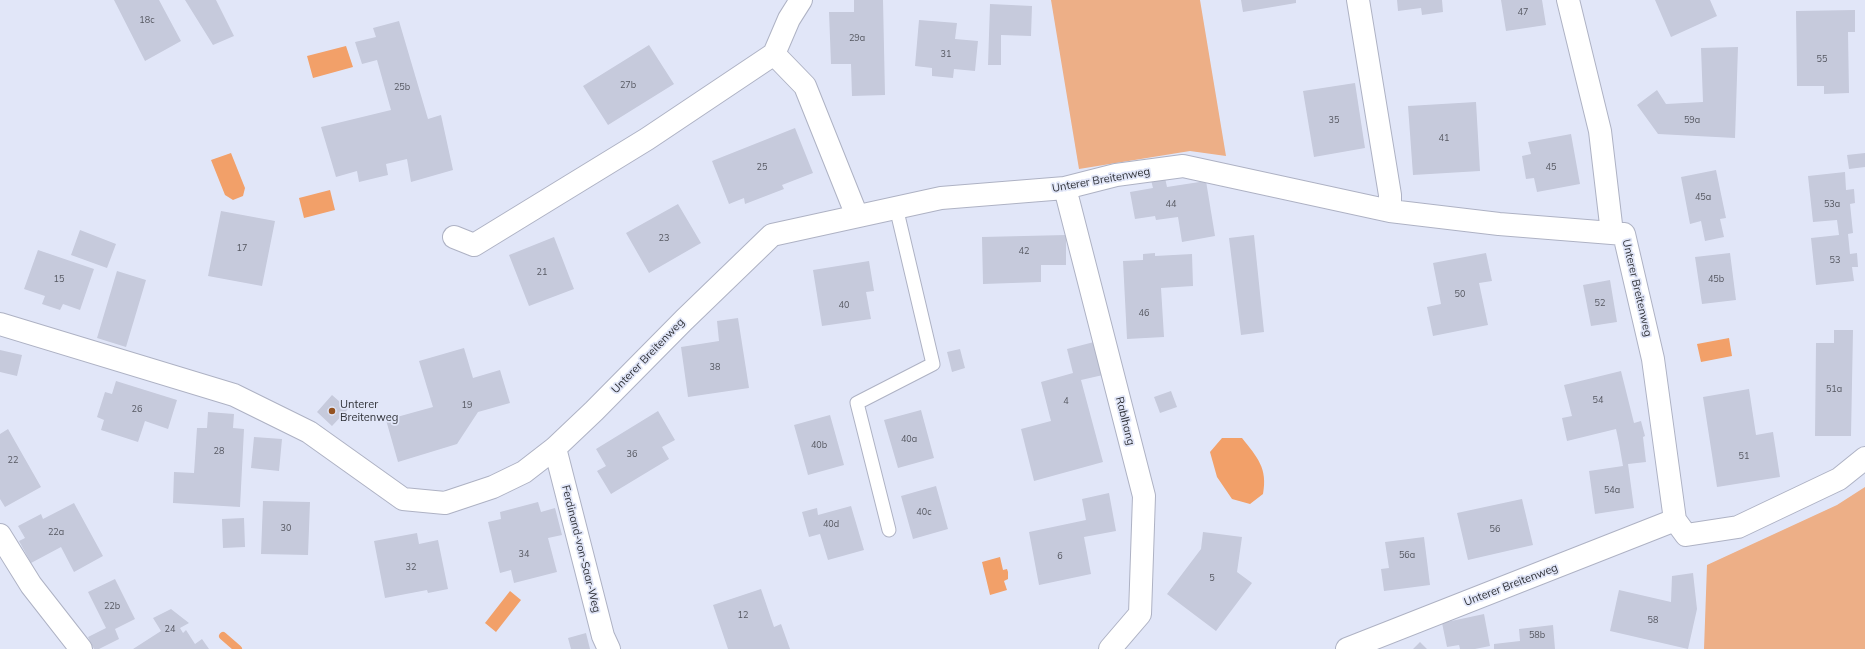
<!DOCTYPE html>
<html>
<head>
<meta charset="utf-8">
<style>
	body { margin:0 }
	canvas { display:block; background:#e1e6f8 }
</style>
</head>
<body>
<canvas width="1865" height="649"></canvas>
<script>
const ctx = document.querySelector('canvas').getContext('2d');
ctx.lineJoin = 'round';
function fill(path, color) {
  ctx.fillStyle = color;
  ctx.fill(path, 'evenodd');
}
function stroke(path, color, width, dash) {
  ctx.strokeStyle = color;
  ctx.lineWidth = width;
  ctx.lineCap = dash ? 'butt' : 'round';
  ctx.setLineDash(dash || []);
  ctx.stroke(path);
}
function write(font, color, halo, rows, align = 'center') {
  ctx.font = font + ' Mulish,sans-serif';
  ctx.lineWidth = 3.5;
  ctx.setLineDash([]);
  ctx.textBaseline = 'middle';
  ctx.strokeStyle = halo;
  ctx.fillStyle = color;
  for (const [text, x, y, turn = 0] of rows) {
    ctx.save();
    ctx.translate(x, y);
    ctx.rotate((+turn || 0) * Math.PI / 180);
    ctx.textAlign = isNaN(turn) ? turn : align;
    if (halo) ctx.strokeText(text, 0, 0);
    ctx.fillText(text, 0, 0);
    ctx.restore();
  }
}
fill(new Path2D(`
	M1051,0H1200L1226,156L1190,151L1079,169Z
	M1865,487V649H1704L1707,565L1837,505Z`), '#edaf87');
fill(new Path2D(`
	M346,46L353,67L313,78L307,56Z
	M231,153L245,188L243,196L233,200L225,195L211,160Z
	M330,190L335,210L304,218L299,198Z
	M1729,338L1732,356L1701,362L1697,344Z
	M1222,438H1242C1257,457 1268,468 1263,494L1250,504L1232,499L1217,477L1210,452Z
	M1000,557L1003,570L1007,569L1008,572V579L1004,581L1007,590L990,595L982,562Z
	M510,591L521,600L496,632L485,623Z`), '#f2a069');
stroke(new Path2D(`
	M223,636L238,649`), '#f2a069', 8);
fill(new Path2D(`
	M114,0H159L181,41L145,61Z
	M185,0H216L234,36L213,45Z
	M854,0H883L885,95L852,96L851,64H831L829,12H854Z
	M1241,0H1296V3L1243,12Z
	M1397,0H1442L1443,12L1422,15L1421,8L1398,11Z
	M1501,0H1542L1546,25L1506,31Z
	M1655,0H1710L1717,16L1671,37Z
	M990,4L1032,6L1031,36L1001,35V65H988Z
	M1855,10V32H1848L1849,93L1824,94V86H1797L1796,11Z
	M919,20L957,23L955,39L978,41L975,71L954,69L953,78L932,76V68L915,66Z
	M399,21L428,119L441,115L453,170L411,182L407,159L386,164L388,175L359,182L357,171L336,177L321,127L391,110L377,60L362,64L355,42L376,37L373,28Z
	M649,45L674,84L608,125L583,86Z
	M1738,47L1735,138L1658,134L1637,105L1657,90L1666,104L1703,102L1701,48Z
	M1355,83L1365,148L1314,157L1303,91Z
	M1476,102L1480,171L1413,175L1408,106Z
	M795,128L813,173L782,185L784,189L745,204L744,198L729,204L712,161Z
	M1571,134L1580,184L1537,192L1534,178L1526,179L1522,156L1531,154L1528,142Z
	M1865,153V167L1849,169L1847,155Z
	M1716,170L1726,218L1720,219L1724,237L1705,241L1701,221L1690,224L1681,177Z
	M1845,172L1846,190L1854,189L1855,203L1850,204L1853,233L1848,234L1850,254L1857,253L1858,267H1852L1854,281L1816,285L1811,238L1839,235L1837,220L1813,222L1808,176Z
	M1165,178L1167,187L1206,181L1215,236L1182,242L1178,217L1156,220L1155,216L1135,219L1130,192L1153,188L1151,180Z
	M678,204L701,243L649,273L626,233Z
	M221,211L275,221L262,286L208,276Z
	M80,230L116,244L107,268L71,255Z
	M1066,235V265H1041V282L983,284L982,237Z
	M1254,235L1264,332L1241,335L1229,238Z
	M554,237L574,289L529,306L509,255Z
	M38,250L94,269L80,310L63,304L60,310L42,304L45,296L24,289Z
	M1155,253V256L1192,254L1193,286L1161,288L1164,337L1127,339L1123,261L1143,260V254Z
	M1486,253L1492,281L1479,283L1488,325L1433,336L1427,307L1441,304L1433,263Z
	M1730,253L1736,300L1702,304L1695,257Z
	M869,261L874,291L866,292L871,319L822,326L813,270Z
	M117,271L146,280L126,347L97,338Z
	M1610,280L1617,322L1591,326L1583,285Z
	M738,318L749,388L688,397L681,347L719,341L717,321Z
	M1834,330H1853L1851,436H1815L1816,343H1834Z
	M1094,342L1103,375L1081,380L1103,462L1034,481L1021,429L1051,421L1041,382L1073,373L1067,349Z
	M464,348L473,378L500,370L510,403L478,412L457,444L398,462L386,420L433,407L419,361Z
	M960,349L965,368L952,372L947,352Z
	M0,350L22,355L17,376L0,372Z
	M1621,371L1634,423L1641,421L1645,436L1643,437L1646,462L1628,464L1634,508L1595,514L1589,471L1623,466L1619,443L1616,429L1567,441L1562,418L1572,416L1564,385Z
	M116,381L177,400L168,429L145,421L138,442L101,430L104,420L97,417L105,392L112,394Z
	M1749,389L1756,435L1773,432L1780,477L1717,487L1703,397Z
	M1171,391L1177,407L1160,413L1154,397Z
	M332,395L348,409L332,426L317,412Z
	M921,410L934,458L898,468L884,420Z
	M658,411L675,440L662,447L669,459L611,494L597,471L606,466L596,449Z
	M208,412L234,414L233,428L244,429L240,507L173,503L174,472L194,473L197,428H207Z
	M830,415L844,465L808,475L794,425Z
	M8,429L41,487L5,507L0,499V434Z
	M254,437L282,439L279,471L251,468Z
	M936,486L948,529L913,539L901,496Z
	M1109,493L1116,531L1084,537L1091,574L1039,585L1029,532L1086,520L1082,499Z
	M1522,499L1533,545L1468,560L1457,513Z
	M263,501L310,502L308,555L261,554Z
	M538,502L541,512L555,508L562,535L548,538L557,572L514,583L511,570L500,573L488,522L501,519L500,512Z
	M74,503L103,556L74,572L61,547L31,563L19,541L25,538L18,526L41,514L43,519Z
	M851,506L864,550L828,560L820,534L809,537L802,512L817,508L818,515Z
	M244,518L245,547L223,548L222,519Z
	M1203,532L1242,537L1237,572L1252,583L1216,631L1167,594L1201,549Z
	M417,533L419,544L438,540L448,589L428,593L427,590L385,598L374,541Z
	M1424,537L1430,585L1384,591L1381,569L1389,568L1385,542Z
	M1693,573L1697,609L1688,649L1610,631L1619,590L1671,602L1672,576Z
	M115,579L135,619L115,629L119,639L99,649H94L88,637L106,628L88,592Z
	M761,589L774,627L781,624L790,649H728L713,605Z
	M171,609L189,623L180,628L183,633L186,630L195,644L202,639L209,649H133L161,631L153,618Z
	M1484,614L1490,646L1475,649H1460L1459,645L1447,647L1442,623Z
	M1553,625L1555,649H1494V644L1520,641L1519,629Z
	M586,633L590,649H571L568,638Z
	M1420,642L1427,649H1413Z`), '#c6cadc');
const service = new Path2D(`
	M889,530L857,403L933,364L896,207`);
const minor = new Path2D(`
	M801,0L789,19L774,54L805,86L857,216
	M1358,0L1390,195V211
	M1568,0L1600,131L1612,233
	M1065,188L1144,496L1140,614L1110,649
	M454,237L474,245L647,139L774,54
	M0,324L234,395L309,432L403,499L445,503L493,487L524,472L555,448L594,411L684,320L772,235L941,198L1065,188L1116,175L1183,166L1390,211L1499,224L1624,234L1653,359L1675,520L1686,535L1738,527L1839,479L1865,458
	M555,448L603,636L609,649
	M0,535L31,585L81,649
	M1347,649L1675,520`);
stroke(service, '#aeb2c4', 15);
stroke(minor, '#aeb2c4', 24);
stroke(service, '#fff', 13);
stroke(minor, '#fff', 22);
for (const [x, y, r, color] of [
	[332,411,4,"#945220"]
]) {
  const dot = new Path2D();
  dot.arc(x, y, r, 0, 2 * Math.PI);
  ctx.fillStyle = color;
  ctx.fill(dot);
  stroke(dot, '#e1e6f8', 1.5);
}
write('9px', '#555760', null, [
	["47",1523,12],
	["18c",147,20],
	["29a",857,38],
	["31",946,54],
	["55",1822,59],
	["27b",628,85],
	["25b",402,87],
	["35",1334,120],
	["59a",1692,120],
	["41",1444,138],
	["25",762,167],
	["45",1551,167],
	["45a",1703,197],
	["44",1171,204],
	["53a",1832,204],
	["23",664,238],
	["17",242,248],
	["42",1024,251],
	["53",1835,260],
	["21",542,272],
	["15",59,279],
	["45b",1716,279],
	["50",1460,294],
	["52",1600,303],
	["40",844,305],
	["46",1144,313],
	["38",715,367],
	["51a",1834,389],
	["54",1598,400],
	["4",1066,401],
	["19",467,405],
	["26",137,409],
	["40a",909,439],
	["40b",819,445],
	["28",219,451],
	["36",632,454],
	["51",1744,456],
	["22",13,460],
	["54a",1612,490],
	["40c",924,512],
	["40d",831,524],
	["30",286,528],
	["56",1495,529],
	["22a",56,532],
	["34",524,554],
	["56a",1407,555],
	["6",1060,556],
	["32",411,567],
	["5",1212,578],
	["22b",112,606],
	["12",743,615],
	["58",1653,620],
	["24",170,629],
	["58b",1537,635]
]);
write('11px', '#2f3137', '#e1e6f8', [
	["Unterer Breitenweg",1101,180,-10],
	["Unterer Breitenweg",1637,288,77],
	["Unterer Breitenweg",648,356,-46],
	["Rablhang",1125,421,76],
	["Ferdinand-von-Saar-Weg",581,549,76],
	["Unterer Breitenweg",1511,585,-21]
]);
write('11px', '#2f3137', '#e1e6f8', [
	["Unterer",340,405],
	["Breitenweg",340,418]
], 'left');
</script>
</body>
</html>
